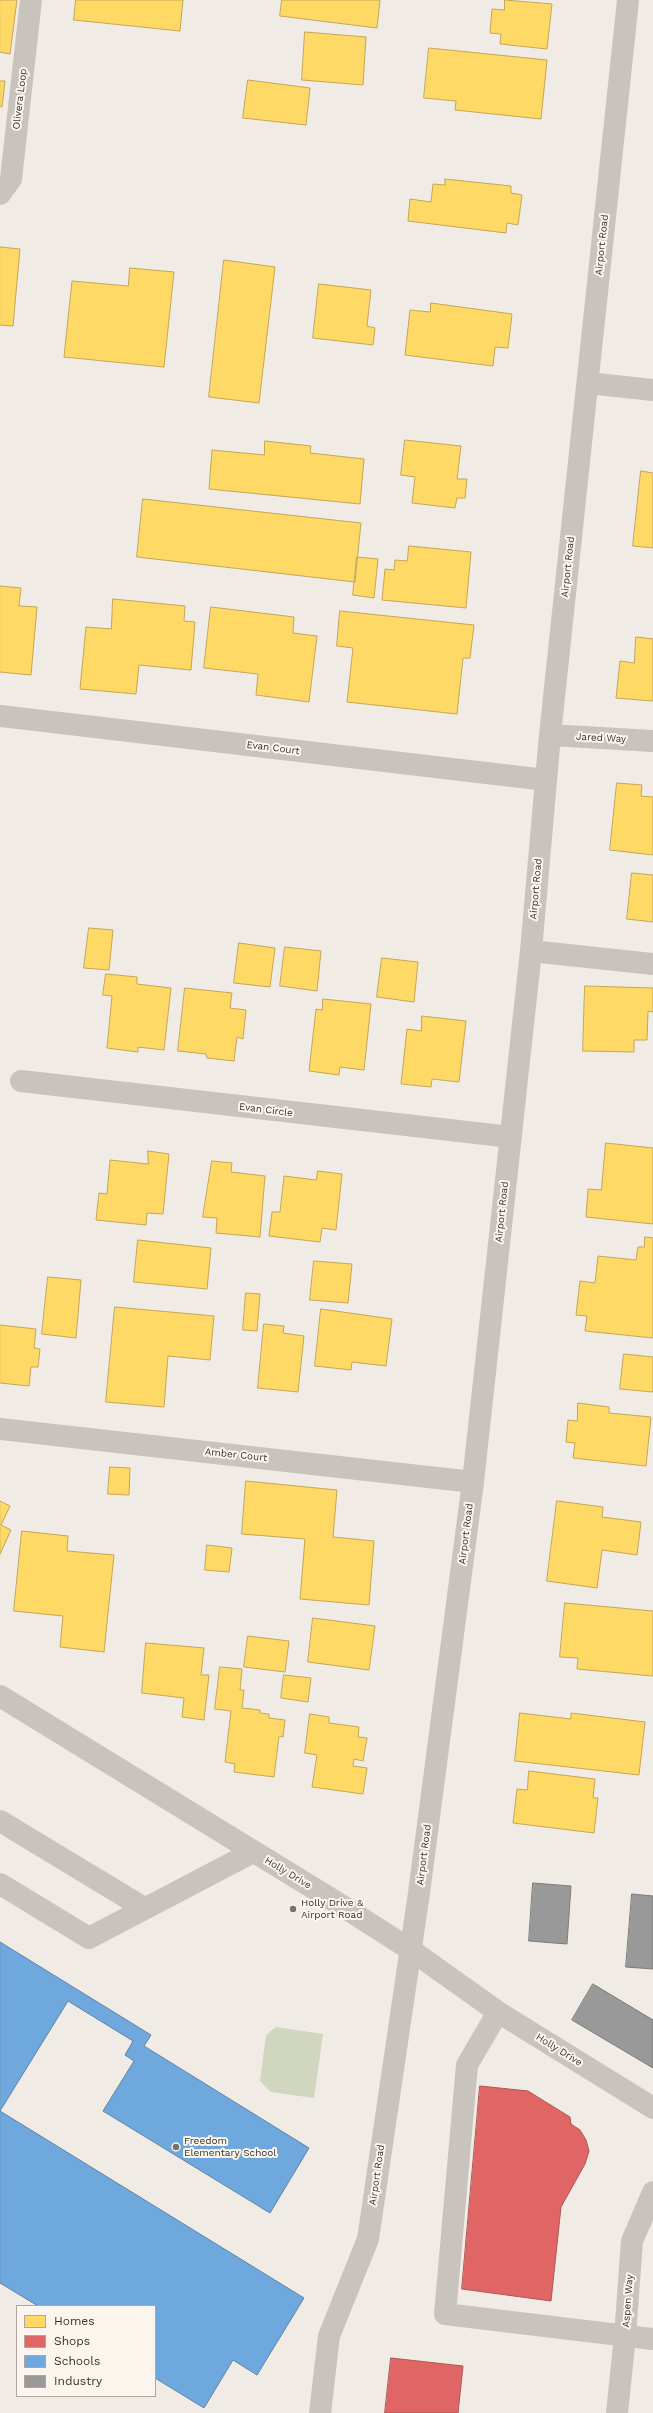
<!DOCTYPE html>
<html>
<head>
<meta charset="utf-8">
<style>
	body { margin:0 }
	#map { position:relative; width:653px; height:2413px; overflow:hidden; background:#f0ebe5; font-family:"Work Sans",sans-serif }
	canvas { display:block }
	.legend { position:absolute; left:16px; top:2305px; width:140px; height:92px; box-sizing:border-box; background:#fbf5ee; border:1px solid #aea6a0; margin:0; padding:5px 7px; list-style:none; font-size:12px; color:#3b302b }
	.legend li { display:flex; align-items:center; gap:8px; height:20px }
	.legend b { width:20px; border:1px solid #aea6a0 }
</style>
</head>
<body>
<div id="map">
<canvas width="653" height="2413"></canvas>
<ul class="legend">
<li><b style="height:11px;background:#ffd966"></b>Homes</li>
<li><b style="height:11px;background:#e06666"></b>Shops</li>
<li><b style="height:11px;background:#6fa8dc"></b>Schools</li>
<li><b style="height:11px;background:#999"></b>Industry</li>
</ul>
</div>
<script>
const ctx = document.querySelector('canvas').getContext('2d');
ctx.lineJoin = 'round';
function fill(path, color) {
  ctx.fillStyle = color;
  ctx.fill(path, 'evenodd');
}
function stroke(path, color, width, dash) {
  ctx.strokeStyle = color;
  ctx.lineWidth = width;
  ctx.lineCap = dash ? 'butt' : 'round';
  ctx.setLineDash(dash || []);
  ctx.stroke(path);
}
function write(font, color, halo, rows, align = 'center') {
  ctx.font = font + ' "Work Sans",sans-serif';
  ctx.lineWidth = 4;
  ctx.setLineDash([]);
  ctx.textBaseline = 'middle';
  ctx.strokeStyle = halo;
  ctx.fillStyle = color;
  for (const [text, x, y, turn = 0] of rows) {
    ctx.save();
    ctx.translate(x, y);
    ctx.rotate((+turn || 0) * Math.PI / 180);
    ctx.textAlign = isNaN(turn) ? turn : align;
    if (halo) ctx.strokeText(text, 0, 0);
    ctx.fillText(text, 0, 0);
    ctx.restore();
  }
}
fill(new Path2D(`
	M276,2027L323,2034L314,2098L271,2092L260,2081L266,2035Z`), '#d1d6bf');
const homes = new Path2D(`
	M0,0H17L10,54L0,52Z
	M76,0H183L180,31L74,20Z
	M282,0H380L377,28L280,16Z
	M505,0L552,4L547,49L500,44L501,34L490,33L492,9L504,10Z
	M305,32L366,37L363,85L302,80Z
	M429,48L547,60L541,119L455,110L456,101L424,98Z
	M248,80L310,88L306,125L243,118Z
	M0,81H5L2,107L0,106Z
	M445,179L511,186V193L522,195L518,225L507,223L506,233L408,221L410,199L431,202L433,184L445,185Z
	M0,247L20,249L13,326L0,325Z
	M224,260L275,267L259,403L209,397Z
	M130,268L174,272L164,367L64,357L72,281L128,286Z
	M319,284L371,290L367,326L375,328L373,345L313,338Z
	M431,303L512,314L508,348L495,347L493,366L405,355L410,310L430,312Z
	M405,440L461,446L457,479H467L465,498H457L455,508L412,503L415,477L401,475Z
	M265,441L311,446L310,453L364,459L360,504L209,489L212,450L264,455Z
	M641,471L653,473V548L633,546Z
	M143,499L361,523L355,582L137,557Z
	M409,546L471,552L466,608L382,600L385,569L394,570L395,560L407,561Z
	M357,557L378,559L374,598L353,595Z
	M0,586L21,588L19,606L37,607L31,675L0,672Z
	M113,599L185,606L184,621L195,622L191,670L139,665L136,694L80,689L86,627L111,629Z
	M211,607L294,617L293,633L317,636L309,702L256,695L258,674L204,668Z
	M340,611L474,625L470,658H463L457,714L347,702L353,648L337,646Z
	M636,637L653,639V701L616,698L620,661L634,663Z
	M617,783L642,785L641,796L653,797V855L610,850Z
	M632,873L653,875V922L627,919Z
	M89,928L113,930L109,970L84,968Z
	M239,943L275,948L270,987L234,983Z
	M285,947L321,951L317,991L280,986Z
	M382,958L418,962L414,1002L377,997Z
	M106,974L137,977V984L171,988L164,1050L138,1047V1052L107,1048L112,996L103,995Z
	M585,986L653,988V1012L648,1011L647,1040H634V1052L583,1051Z
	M185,988L232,993L230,1008L246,1010L243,1039L237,1037L234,1061L207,1058L206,1054L178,1051Z
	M323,999L371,1004L364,1070L340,1067L339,1075L309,1071L316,1009L322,1010Z
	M422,1016L466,1021L459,1082L432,1079L431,1087L401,1084L407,1029L421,1031Z
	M606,1143L653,1148V1224L586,1217L588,1189L601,1190Z
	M148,1151L169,1154L163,1214L147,1213L146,1225L96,1220L99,1193L107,1194L110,1160L148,1164Z
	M212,1161L232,1163L231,1172L265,1176L260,1237L216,1233L217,1218L203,1217Z
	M318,1171L342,1174L336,1230L322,1228L320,1242L269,1236L272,1212H280L284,1176L316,1180Z
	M645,1237L653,1238V1338L585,1331L587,1316L576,1315L580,1281L595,1283L598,1256L636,1260L638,1247H644Z
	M138,1240L211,1248L207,1289L134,1282Z
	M314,1261L352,1264L348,1303L310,1300Z
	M48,1277L81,1280L76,1338L42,1334Z
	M246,1293L260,1294L257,1331L243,1330Z
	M115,1307L214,1316L210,1360L168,1356L164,1407L106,1402Z
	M321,1309L392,1319L386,1366L352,1362L351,1370L315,1366Z
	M264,1324L284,1326L283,1333L304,1336L298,1392L258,1388Z
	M0,1325L36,1329L34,1348L40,1349L38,1367H31L29,1386L0,1383Z
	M624,1354L653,1357V1392L620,1389Z
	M578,1403L609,1407V1413L651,1417L646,1466L573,1458L575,1443L566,1442L568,1420L577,1421Z
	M110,1467L130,1468L129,1495L108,1494Z
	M246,1481L337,1490L333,1537L374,1541L369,1605L300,1599L305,1539L242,1534Z
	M0,1501L10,1506L1,1525L11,1530L0,1554Z
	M557,1501L603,1507L602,1517L641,1522L637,1555L602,1550L597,1588L547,1581Z
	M22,1531L68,1536L67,1551L114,1555L104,1652L60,1647L63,1616L14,1611Z
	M207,1545L232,1548L229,1572L205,1570Z
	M565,1603L653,1611V1676L577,1669L578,1658L560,1657Z
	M313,1618L375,1626L369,1670L308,1662Z
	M248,1636L289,1641L285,1672L244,1667Z
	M146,1643L204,1648L201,1675H209L204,1720L182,1717L184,1698L142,1693Z
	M220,1667L242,1669L240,1690H244L242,1708L260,1710V1713L269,1714V1718L285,1720L283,1737L279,1736L274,1777L234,1772L235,1764L225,1762L231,1711L215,1709Z
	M284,1675L311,1678L308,1702L281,1698Z
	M520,1713L571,1719V1713L645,1722L639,1775L515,1761Z
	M310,1714L329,1717V1723L359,1727L358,1737L367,1738L363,1761L354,1759L353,1766L367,1768L363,1794L312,1787L317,1755L305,1753Z
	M529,1771L595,1779L593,1798H598L594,1833L513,1823L517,1789L527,1790Z`);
fill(homes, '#ffd966');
stroke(homes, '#c4a654', 1);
const shops = new Path2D(`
	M480,2086L528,2091L570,2117L571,2124L580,2130L586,2140L589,2151L585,2164L561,2207L551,2301L462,2289Z
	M391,2358L463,2366L458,2413H385Z`);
fill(shops, '#e06666');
stroke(shops, '#ae5654', 1);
const schools = new Path2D(`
	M0,1942L151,2035L144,2046L309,2148L270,2213L103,2111L134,2061L125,2055L133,2041L68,2001L0,2111L304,2298L257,2375L233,2360L204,2408L155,2378V2306H38L0,2283Z`);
fill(schools, '#6fa8dc');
stroke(schools, '#5f84a7', 1);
const industry = new Path2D(`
	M533,1883L571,1886L567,1944L529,1941Z
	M632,1894L653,1896V1969L626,1967Z
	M593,1984L653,2020V2068L572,2020Z`);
fill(industry, '#999');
stroke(industry, '#7d7a78', 1);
stroke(new Path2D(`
	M0,194L11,179L31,0
	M588,383L653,390
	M0,716L546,780
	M550,735L653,741
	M531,951L653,964
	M21,1081L511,1137
	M0,1429L473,1482
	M0,1696L336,1902L411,1950L498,2012L653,2108
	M0,1821L144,1908
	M0,1884L89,1938L253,1852
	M498,2012L467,2065L445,2314L653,2339
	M320,2413L329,2336L368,2239L419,1893L473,1482L531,951L550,735L628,0
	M617,2413L625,2336L632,2241L653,2192`), '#c9c3be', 22);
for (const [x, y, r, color] of [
	[293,1909,4,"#7a716c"],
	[176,2147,4,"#7a716c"]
]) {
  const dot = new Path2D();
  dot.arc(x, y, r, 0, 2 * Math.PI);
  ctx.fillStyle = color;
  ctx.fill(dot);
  stroke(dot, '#fbf5ee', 1.5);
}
write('10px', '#3b302b', '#fbf5ee', [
	["Olivera Loop",20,99,-83],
	["Airport Road",602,245,-84],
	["Airport Road",568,567,-84],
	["Jared Way",601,738,3],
	["Evan Court",273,748,7],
	["Airport Road",536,889,-85],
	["Evan Circle",266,1110,7],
	["Airport Road",502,1212,-84],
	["Amber Court",236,1455,6],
	["Airport Road",466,1534,-83],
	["Airport Road",424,1855,-83],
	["Holly Drive",288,1873,31],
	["Holly Drive",559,2050,32],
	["Airport Road",377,2175,-82],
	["Aspen Way",628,2301,-86]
]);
write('10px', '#3b302b', '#fbf5ee', [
	["Holly Drive &",301,1903],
	["Airport Road",301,1915],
	["Freedom",184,2141],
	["Elementary School",184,2153]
], 'left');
</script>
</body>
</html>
